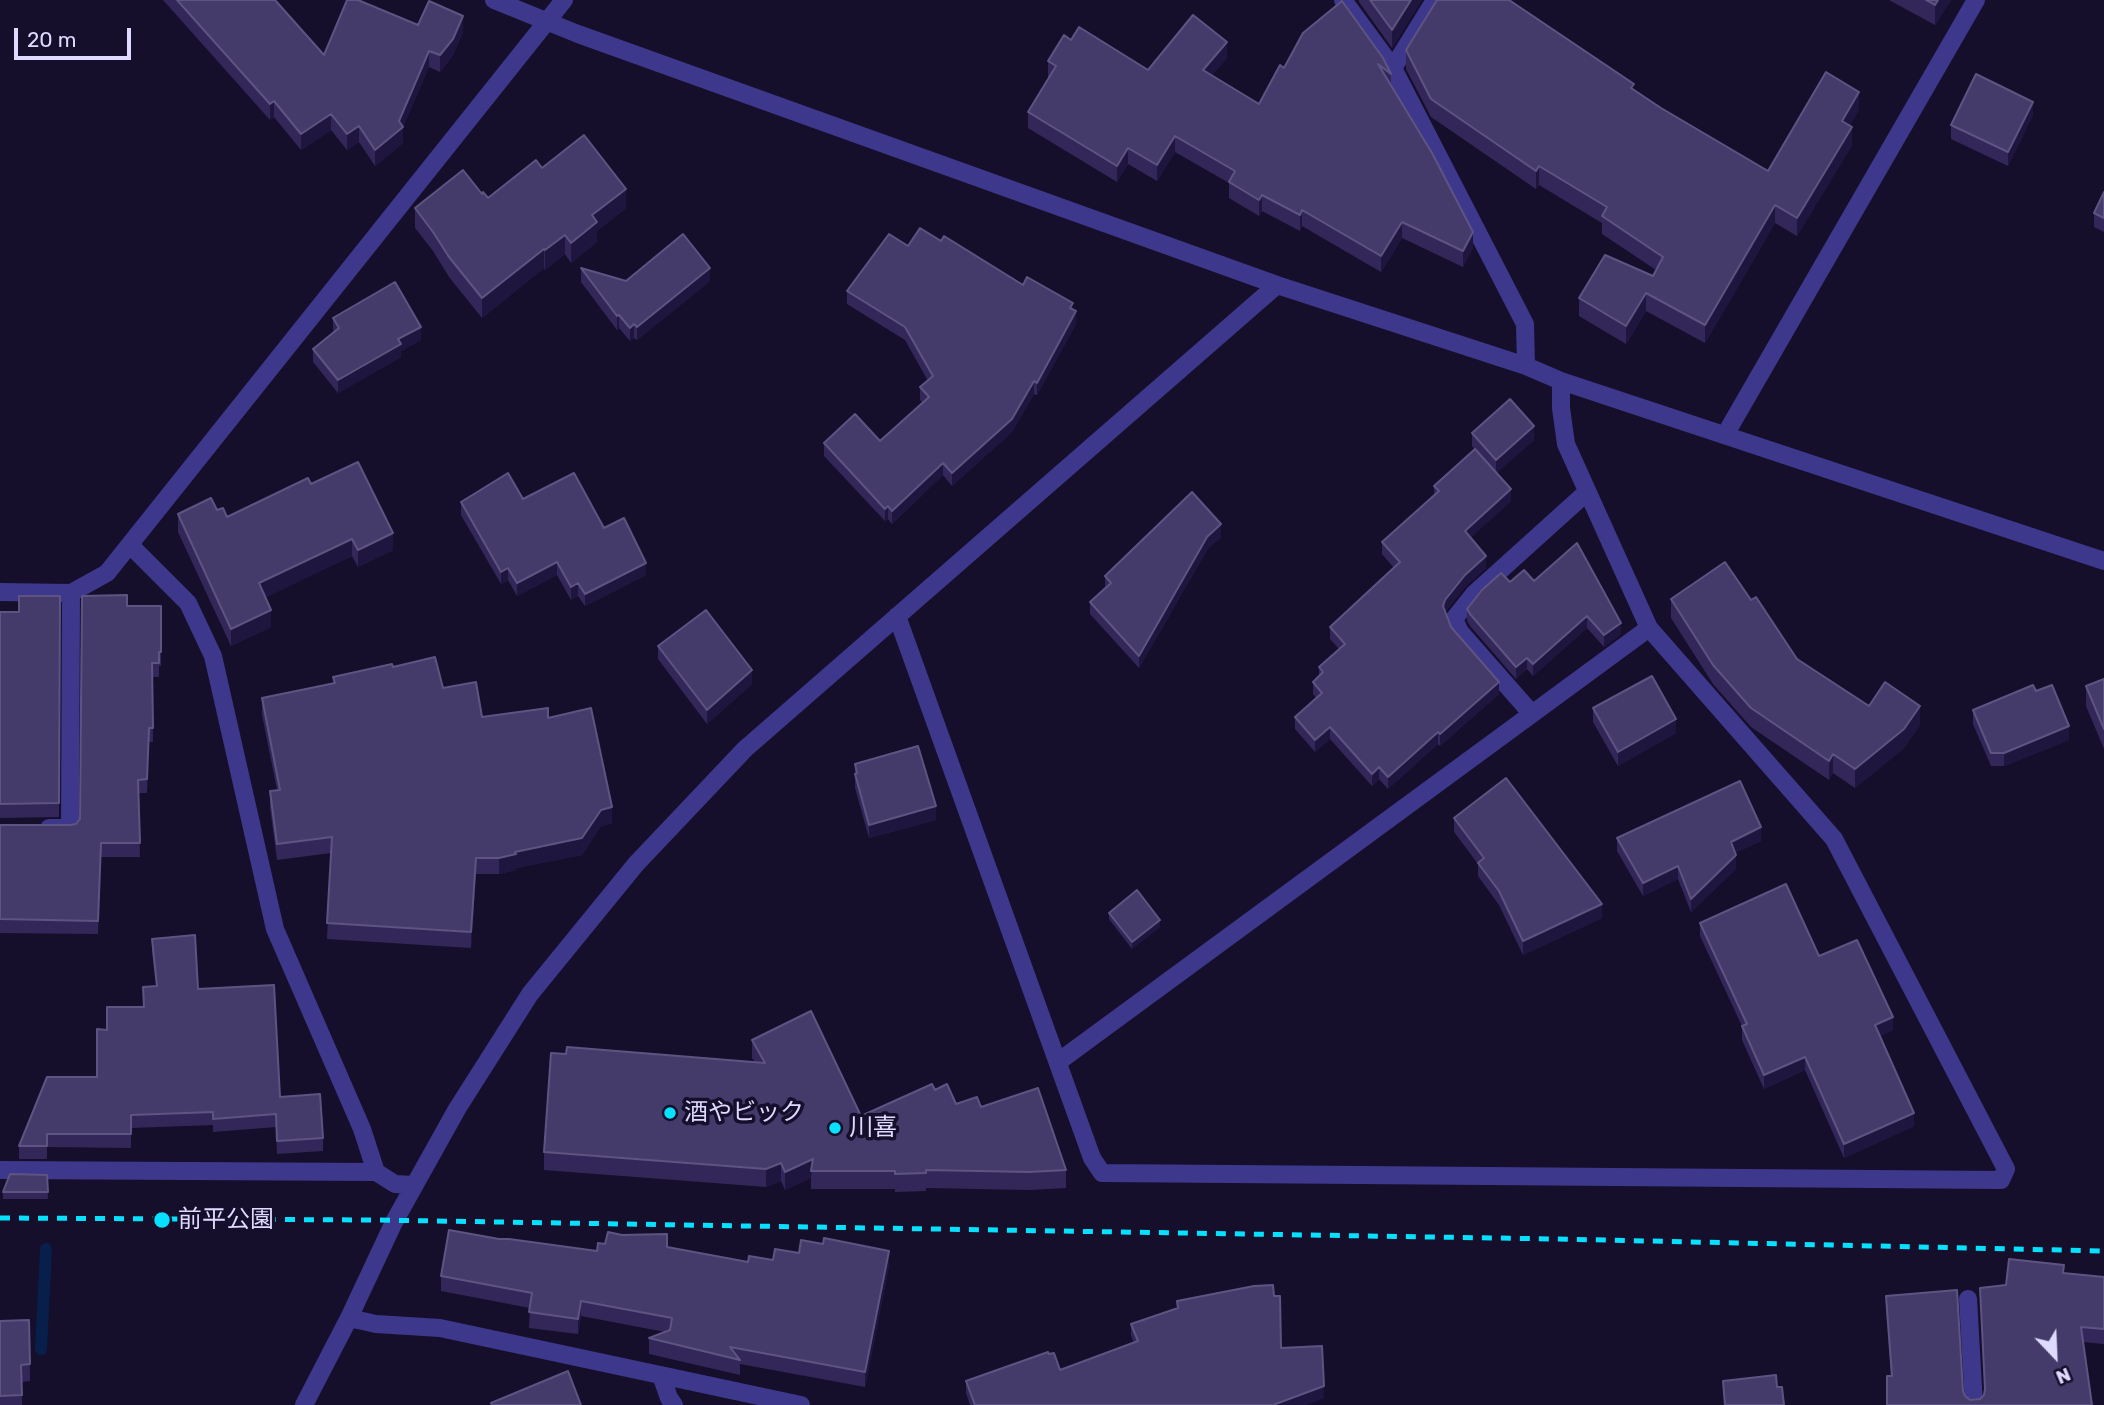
<!DOCTYPE html>
<html>
<head>
<meta charset="utf-8">
<style>
	body { margin:0 }
	#map { position:relative; width:2104px; height:1405px; overflow:hidden; background:#150f2b; font-family:Rubik,sans-serif }
	canvas { display:block }
	.north { position:absolute; left:2020px; top:1321px; width:70px; height:70px; -webkit-text-stroke:5px #150f2b; paint-order:stroke; rotate:157deg; font-size:19px; font-weight:700; line-height:28px; text-align:center; color:#dfdaff }
	.north::after { content:''; display:block; margin:auto; width:24px; height:32px; background:#dfdaff; clip-path:polygon(50% 0,100% 100%,50% 72%,0 100%) }
	.scale { position:absolute; left:14px; top:28px; width:117px; height:32px; box-sizing:border-box; border:4px solid #dfdaff; border-top:0; padding-left:9px; font-size:21px; line-height:24px; white-space:nowrap; color:#dfdaff; -webkit-text-stroke:5px #150f2b; paint-order:stroke }
</style>
</head>
<body>
<div id="map">
<canvas width="2104" height="1405"></canvas>
<div class="north">N</div>
<div class="scale">20 m</div>
</div>
<script>
const ctx = document.querySelector('canvas').getContext('2d');
ctx.lineJoin = 'round';
function stroke(path, color, width, dash) {
  ctx.strokeStyle = color;
  ctx.lineWidth = width;
  ctx.lineCap = dash ? 'butt' : 'round';
  ctx.setLineDash(dash || []);
  ctx.stroke(path);
}
function fill(path, color) {
  ctx.fillStyle = color;
  ctx.fill(path, 'evenodd');
}
function write(font, color, halo, rows, align = 'center') {
  ctx.font = font + ' Rubik,"Noto Sans JP",sans-serif';
  ctx.lineWidth = 7;
  ctx.setLineDash([]);
  ctx.textBaseline = 'middle';
  ctx.strokeStyle = halo;
  ctx.fillStyle = color;
  for (const [text, x, y, turn = 0] of rows) {
    ctx.save();
    ctx.translate(x, y);
    ctx.rotate((+turn || 0) * Math.PI / 180);
    ctx.textAlign = isNaN(turn) ? turn : align;
    if (halo) ctx.strokeText(text, 0, 0);
    ctx.fillText(text, 0, 0);
    ctx.restore();
  }
}
stroke(new Path2D(`
	M41,1349L46,1249`), '#081f4c', 12);
stroke(new Path2D(`
	M494,0L578,34L1277,285L1526,366L1561,381L2104,561
	M1343,0L1393,68L1525,324L1526,366
	M1393,68L1435,0
	M1725,435L1976,0
	M130,545L188,603L213,656L275,929L362,1129L376,1172
	M0,592L71,593L107,573L564,0
	M897,616L1092,1158L1102,1173L2001,1180L2006,1169L1834,839L1649,628L1566,444L1561,408V381
	M1532,714L1460,632L1454,619L1474,594L1587,492
	M49,828H70L71,593
	M1058,1062L1649,628
	M0,1170L376,1172L395,1184L414,1185
	M1968,1299L1974,1405
	M349,1318L376,1324L440,1328L801,1405
	M661,1375L669,1398L674,1405
	M304,1405L349,1318L394,1222L457,1109L530,994L636,864L745,749L1277,285`), '#3d388c', 18);
stroke(new Path2D(`
	M0,1218L374,1220L1556,1239L2104,1251`), '#06e1ff', 5, [10, 9]);
fill(new Path2D(`
	M163,0H275L324,55L418,25L463,32L453,55L440,72L429,67L403,127V143L375,166L359,142L347,150L331,130L301,150L274,117L270,120Z
	M1359,0H1422L1392,48L1359,2Z
	M1889,0H1951L1935,25Z
	M1342,1L1391,74V87L1473,248L1463,267L1402,238L1381,272L1302,226L1300,231L1262,211L1259,216L1229,198V183L1175,152L1157,181L1128,164L1117,182L1028,128V112L1049,78L1048,77V61L1071,40L1148,70L1227,58L1212,75L1259,104L1284,68Z
	M1406,50L1634,90L1661,108L1768,171L1859,110L1850,125L1852,145L1797,236L1775,223L1705,343L1646,311L1626,344L1579,316V298L1653,276L1656,270L1602,234V223L1539,185L1536,189L1431,117L1406,69Z
	M2033,115L2008,166L1951,139V125Z
	M542,168L626,208L597,231V242L571,263L565,254L545,270L544,268L482,318L449,277L433,251L415,228V208L482,194L488,198Z
	M2104,192V232L2094,227V213Z
	M941,241L1023,285L1073,310L1076,324L1037,395L1034,394L1012,432L952,486L943,475L892,524L888,519L885,521L824,456V443L880,441L923,403L920,400V387L928,381L905,340L847,304V291L908,246Z
	M581,268L626,281H710L637,340L634,338L630,341L619,328L617,330L581,282Z
	M333,318L421,340L401,351V357L338,393L313,362V349L334,332L333,330Z
	M1472,433L1534,440L1496,473L1511,501L1470,538L1486,568L1465,587L1445,612L1451,627L1499,694L1440,746L1438,744L1388,789L1379,779L1372,786L1330,739L1315,752L1295,729V717L1316,698L1313,694V682L1319,676V667L1339,649L1330,639V627L1394,568L1382,554V542L1434,496V486L1475,450L1472,446Z
	M311,484L393,550L358,567L352,556L265,597L271,627L231,646L178,532V514L217,510L227,517Z
	M523,499L604,528L646,575L585,606L578,596L571,600L557,575L517,596L508,580L501,584L461,515V502Z
	M1221,537L1207,550L1139,668L1090,614V602L1105,588V576Z
	M1534,581L1621,634L1604,647L1587,628L1533,676L1527,669L1516,679L1470,626L1467,621V609L1510,582Z
	M60,596L59,817L0,818V612H19Z
	M1671,599L1751,600L1797,659L1869,706L1920,725L1904,748L1855,788L1833,773L1829,780L1751,727L1713,684L1671,618Z
	M127,606H161V666H159V677H152L153,742H149L147,793H138L140,857H101L98,934L0,933V825H70L76,824L80,819Z
	M658,646L752,684L707,724L658,659Z
	M393,667L443,688L482,717L548,718L612,823L601,826L582,855L516,868V870L499,874H476L471,948L327,939L331,853L277,860L270,808V791L277,790L262,715V698L333,683V677Z
	M2104,679V749L2086,706V686Z
	M2036,691L2069,740L2004,766H1991L1973,724V710Z
	M1593,708L1676,733L1618,766L1593,722Z
	M855,764L936,820L869,838L855,788Z
	M1454,818L1602,918L1523,955L1499,905L1478,876V864L1454,832Z
	M1617,838L1761,841L1735,853L1736,869L1691,912L1678,879L1643,896L1617,851Z
	M1109,913L1160,927L1132,949L1109,919Z
	M1700,923L1819,956L1893,1030L1880,1036L1914,1126L1844,1158L1805,1070L1764,1089L1742,1040V1026L1700,936Z
	M152,939L198,989L280,1097L323,1138V1151L277,1154L276,1127L213,1132V1125L131,1128V1148L47,1147V1159H19V1146L97,1077L107,1030L143,1007L156,986L152,952Z
	M752,1040L861,1116L935,1090L956,1104L981,1107L1066,1170V1188L1029,1190L926,1188V1191L895,1192V1189H811V1178L785,1190L781,1181L766,1187L544,1170V1152L566,1054L755,1062L752,1058Z
	M47,1175L48,1199H3V1192Z
	M499,1239L597,1251L605,1244L667,1247L748,1262L773,1260L799,1253L889,1266L865,1387L740,1364V1375L649,1354V1338L665,1332L581,1316L578,1334L529,1328L530,1308L441,1291V1276Z
	M2064,1273L2104,1277V1344L2083,1342L2092,1405H1887L1891,1376L1886,1311V1296L1963,1391L1965,1396L1970,1400L1980,1399L1984,1395L1985,1392L1980,1288L2006,1285Z
	M1274,1296L1281,1348L1324,1398L1305,1405H970L966,1393V1381L1049,1354L1060,1370L1134,1343L1131,1336V1324L1177,1308V1301Z
	M29,1320L30,1381L22,1382V1405H0V1321Z`), '#332759');
fill(new Path2D(`
	M1411,0H1422L1392,48V30Z
	M1938,0H1951L1935,25V5Z
	M463,16V32L453,55L440,72V55Z
	M1227,42V58L1203,86V70Z
	M429,51V67L403,127V143L375,166V150L399,121Z
	M1859,92V110L1842,139V121Z
	M274,101V117L270,120V104Z
	M2033,102V115L2008,166V152Z
	M331,114V130L301,150V134Z
	M359,126V142L347,150V134Z
	M1852,127V145L1797,236V218Z
	M1175,136V152L1157,181V165Z
	M1128,148V164L1117,182V166Z
	M1539,166V185L1536,189V171Z
	M626,189V208L597,231V242L571,263V243L592,215Z
	M1262,195V211L1259,216V200Z
	M1775,205V223L1705,343V325Z
	M1302,210V226L1300,231V215Z
	M1402,222V238L1381,272V256Z
	M1473,232V248L1463,267V251Z
	M565,235V254L545,270V250Z
	M544,249V268L482,318V298Z
	M710,268V281L637,340V327Z
	M1646,293V311L1626,344V326Z
	M1076,311V324L1037,395V383Z
	M619,315V328L617,330V316Z
	M634,324V338L630,341V328Z
	M421,327V340L401,351V357L338,393V380L398,339Z
	M1034,381V394L1012,432L952,486V473Z
	M1534,426V440L1496,474V460Z
	M943,463V475L892,524V511Z
	M1511,489V501L1465,543V531Z
	M888,506V519L885,521V509Z
	M1221,524V537L1207,550L1139,668V656L1207,537Z
	M393,533V550L358,567V550Z
	M352,539V556L259,601V583Z
	M1486,556V568L1465,587L1445,612L1443,606L1445,600L1465,575Z
	M557,562V575L517,596V583Z
	M646,563V575L585,606V594Z
	M508,568V580L501,584V572Z
	M578,583V596L571,600V587Z
	M271,610V627L231,646V629Z
	M1587,616V628L1533,676V664Z
	M1621,623V634L1604,647V635Z
	M1527,658V669L1516,679V667Z
	M752,670V684L707,724V710Z
	M1499,682V694L1440,746V734Z
	M1920,706V725L1904,748L1855,788V769Z
	M1676,719V733L1618,766V752Z
	M2069,726V740L2004,766V753Z
	M1330,727V739L1315,752V740Z
	M1438,732V744L1388,789V777Z
	M1833,754V773L1829,780V761Z
	M1379,767V779L1372,786V774Z
	M936,806V820L869,838V825Z
	M612,807V823L601,826L582,855L516,868V870L499,874V858L515,852L601,810Z
	M1761,827V841L1731,855V842Z
	M1736,855V869L1691,912V899Z
	M476,858V874L471,948V932Z
	M1678,866V879L1643,896V883Z
	M1602,904V918L1523,955V941Z
	M1160,920V927L1132,949V942Z
	M1893,1017V1030L1875,1039V1025Z
	M1805,1057V1070L1764,1089V1075Z
	M1914,1113V1126L1844,1158V1144Z
	M813,1159L811,1178L785,1190V1172Z
	M781,1163V1181L766,1187V1169Z
	M889,1251V1266L865,1387V1372Z
	M581,1301V1316L578,1334V1319Z
	M1324,1386V1398L1305,1405H1273Z`), '#1f163f');
const building = new Path2D(`
	M177,0H275L324,55L347,0H358L418,25L429,1L463,16L453,39L440,55L429,51L399,121L403,127L375,150L359,126L347,134L331,114L301,134L274,101L270,104Z
	M1370,0H1411L1392,30Z
	M1437,0H1509L1634,84L1631,88L1661,108L1768,171L1826,72L1859,92L1842,121L1852,127L1797,218L1775,205L1705,325L1646,293L1626,326L1579,298L1605,255L1653,276L1663,257L1602,216L1607,207L1539,166L1536,171L1431,99L1406,50Z
	M1926,0H1938L1935,5Z
	M1342,1L1383,58L1391,74L1378,64L1432,153L1473,232L1463,251L1402,222L1381,256L1302,210L1300,215L1262,195L1259,200L1229,182L1235,171L1175,136L1157,165L1128,148L1117,166L1028,112L1056,66L1048,61L1064,35L1071,40L1079,27L1148,70L1193,15L1227,42L1203,70L1259,104L1280,65L1284,68L1303,33Z
	M1976,74L2033,102L2008,152L1951,125Z
	M584,135L626,189L592,215L597,222L571,243L565,235L545,250L544,249L482,298L449,257L433,232L415,208L463,170L482,194L483,192L488,198L536,160L542,168Z
	M2104,192V218L2094,213Z
	M920,228L941,241L944,236L1023,285L1027,277L1073,303L1070,308L1076,311L1037,383L1034,381L1012,419L952,473L943,463L892,511L888,506L885,509L824,443L855,414L880,441L929,397L920,387L933,376L905,327L847,291L889,234L908,246Z
	M683,234L710,268L637,327L634,324L630,328L619,315L617,316L581,268L626,281Z
	M395,282L421,327L398,339L401,344L338,380L313,349L339,328L333,318Z
	M1510,399L1534,426L1496,460L1472,433Z
	M1475,449L1511,489L1465,531L1486,556L1465,575L1445,600L1443,606L1451,627L1499,682L1440,734L1438,732L1388,777L1379,767L1372,774L1330,727L1315,740L1295,717L1322,693L1313,682L1323,672L1319,667L1345,644L1330,627L1400,562L1382,542L1439,491L1434,486Z
	M358,462L393,533L358,550L352,539L259,583L271,610L231,629L178,514L211,498L217,510L223,508L227,517L308,478L311,484Z
	M508,473L523,499L574,473L604,528L624,518L646,563L585,594L578,583L571,587L557,562L517,583L508,568L501,572L461,502Z
	M1192,492L1221,524L1207,537L1139,656L1090,602L1111,583L1105,576Z
	M1577,543L1621,623L1604,635L1587,616L1533,664L1527,658L1516,667L1470,614L1467,609L1482,590L1501,573L1510,582L1524,570L1534,581Z
	M1725,562L1751,600L1756,597L1797,659L1869,706L1885,682L1920,706L1904,729L1855,769L1833,754L1829,761L1751,708L1713,665L1671,599Z
	M127,595V606H161V652H159V663H152L153,728H149L147,779L138,780L140,843H101L98,921L0,919V825H70L76,824L80,819L82,596Z
	M19,596H60L59,803L0,804V612H19Z
	M706,610L752,670L707,710L658,646Z
	M435,657L443,688L476,682L482,717L548,708V718L591,708L612,807L601,810L582,838L515,852L516,854L499,858H476L471,932L327,923L332,837L277,844L270,791L280,790L262,698L335,683L333,677L392,664L393,667Z
	M1652,676L1676,719L1618,752L1593,708Z
	M2104,679V729L2086,686Z
	M2033,685L2036,691L2052,685L2069,726L2004,753H1991L1973,710Z
	M918,746L936,806L869,825L855,774L857,773L855,764Z
	M1506,778L1602,904L1523,941L1499,891L1478,863L1484,858L1454,818Z
	M1740,781L1761,827L1731,842L1736,855L1691,899L1678,866L1643,883L1617,838Z
	M1786,884L1819,956L1857,940L1893,1017L1875,1025L1914,1113L1844,1144L1805,1057L1764,1075L1742,1026L1747,1024L1700,923Z
	M1137,890L1160,920L1132,942L1109,913Z
	M195,935L198,989L274,985L280,1097L320,1094L323,1138L277,1141L276,1114L213,1119V1112L131,1115V1134H47V1146H19L47,1077H97V1029L107,1030V1007H144L143,987L157,986L152,939Z
	M811,1011L861,1116L932,1084L935,1090L947,1084L956,1104L977,1097L981,1107L1038,1088L1066,1170L1029,1172L926,1170V1173L895,1174V1171H811L813,1159L785,1172L781,1163L766,1169L544,1152L551,1053L566,1054L567,1047L765,1063L752,1040Z
	M10,1174L47,1175L48,1192H3Z
	M449,1230L499,1239H509L597,1251L598,1243L605,1244L608,1232L622,1235L667,1234V1247L748,1262L749,1256L773,1260L775,1249L799,1253L801,1240L823,1244L824,1238L889,1251L865,1372L730,1347L740,1360L649,1338L670,1330L672,1318L581,1301L578,1319L529,1312L532,1293L441,1276Z
	M2009,1259L2064,1265L2063,1273L2104,1277V1329L2081,1327L2092,1405H1887V1376H1892L1886,1296L1957,1290L1963,1391L1965,1396L1970,1400L1980,1399L1984,1395L1985,1389L1980,1288L2006,1285Z
	M1273,1285L1274,1296H1280L1281,1348L1322,1346L1324,1386L1273,1405H975L966,1381L1048,1352L1049,1354L1054,1353L1060,1370L1138,1341L1131,1324L1178,1308L1177,1301L1254,1286Z
	M29,1320L30,1364L21,1365L22,1395L0,1396V1321Z
	M568,1371L581,1405H492L491,1403Z
	M1776,1375L1777,1387H1782L1784,1405H1725L1723,1381Z`);
fill(building, '#453b6b');
stroke(building, '#5e5482', 2);
for (const [x, y, r, color] of [
	[670,1113,7,"#06e1ff"],
	[835,1128,7,"#06e1ff"],
	[162,1220,9,"#06e1ff"]
]) {
  const dot = new Path2D();
  dot.arc(x, y, r, 0, 2 * Math.PI);
  ctx.fillStyle = color;
  ctx.fill(dot);
  stroke(dot, '#150f2b', 2.5);
}
write('24px', '#dfdaff', '#150f2b', [
	["酒やビック",684,1113],
	["川喜",849,1128],
	["前平公園",178,1220]
], 'left');
</script>
</body>
</html>
